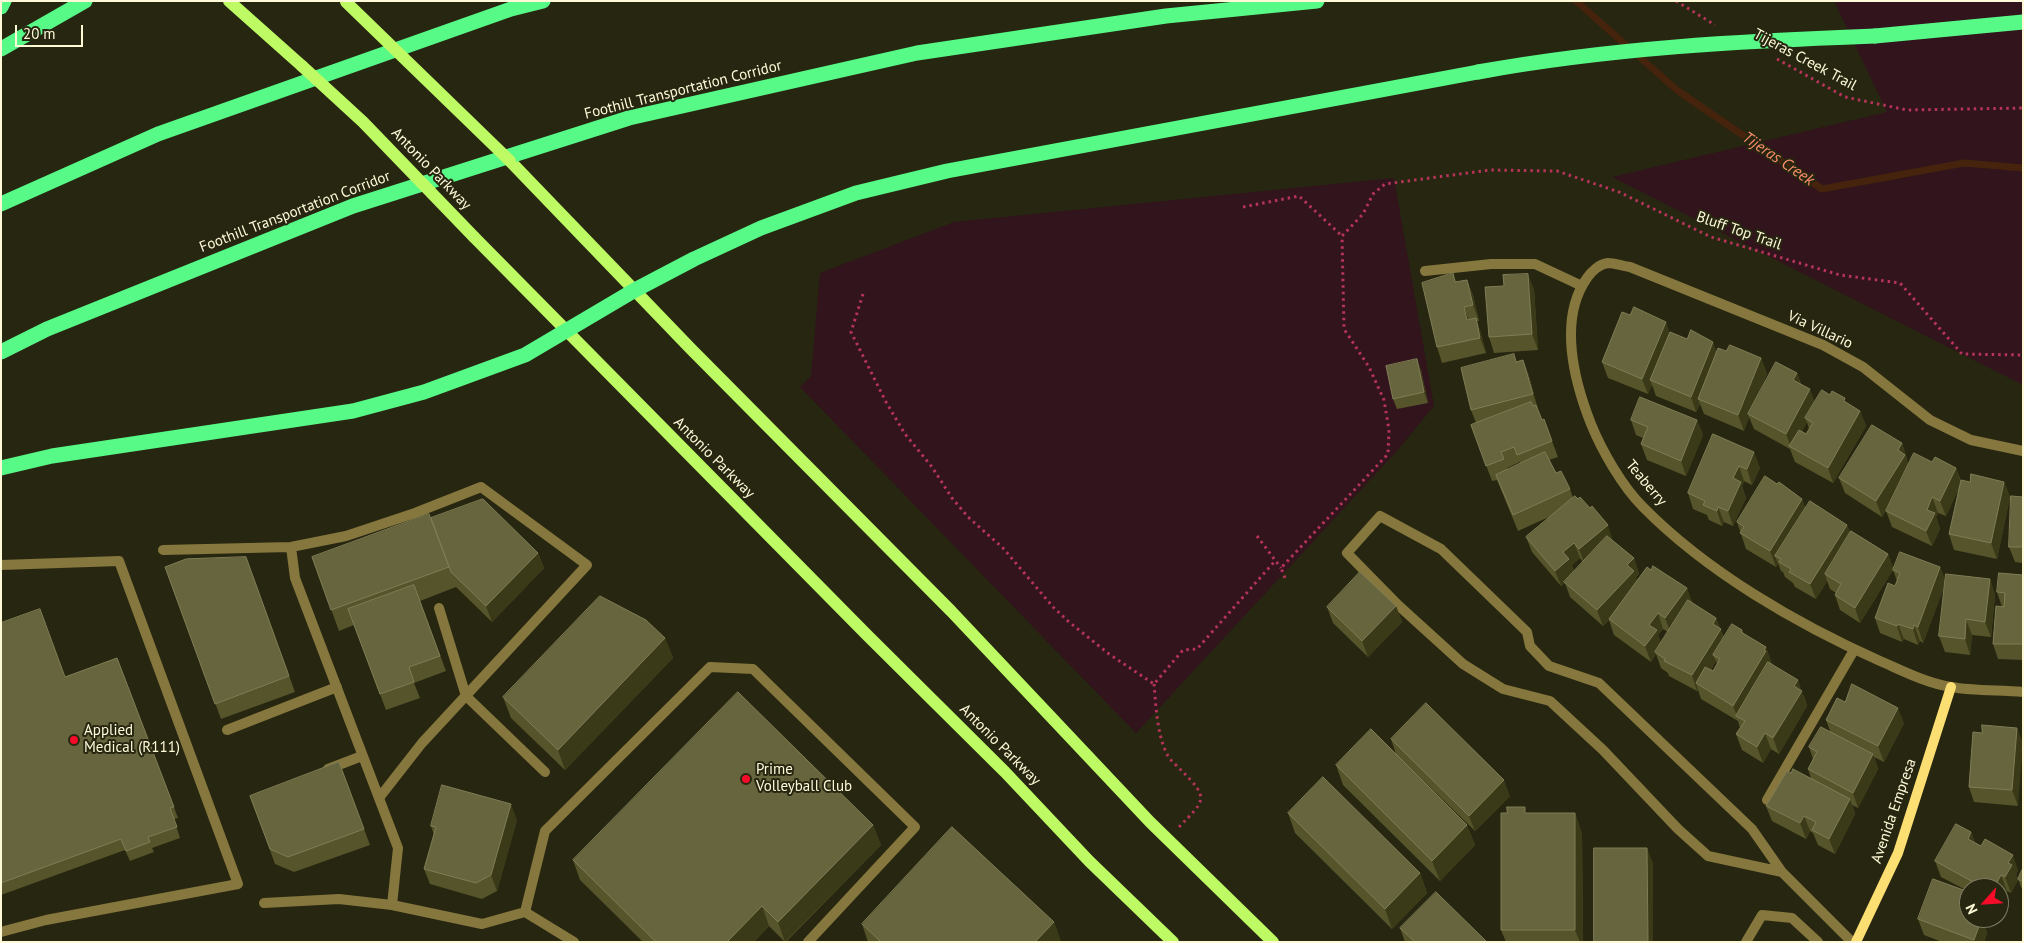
<!DOCTYPE html>
<html>
<head>
<meta charset="utf-8">
<style>
	body { margin:0 }
	#map { position:relative; width:2024px; height:943px; overflow:hidden; background:#272611; font-family:"PT Sans",sans-serif }
	canvas { display:block }
	.frame { position:absolute; inset:0; border:2px solid #fefad8; pointer-events:none }
	.north { position:absolute; left:1959px; top:878px; width:50px; height:50px; box-sizing:border-box; background:#272611; border:1px solid #7d7b61; border-radius:50%; rotate:244deg; font-size:14px; font-weight:700; line-height:20px; text-align:center; color:#fefad8 }
	.north::after { content:''; display:block; margin:auto; width:18px; height:22px; background:#f70b29; clip-path:polygon(50% 0,100% 100%,50% 72%,0 100%) }
	.scale { position:absolute; left:15px; top:25px; width:68px; height:22px; box-sizing:border-box; border:2px solid #fefad8; border-top:0; padding-left:6px; font-size:15px; line-height:18px; white-space:nowrap; color:#fefad8; -webkit-text-stroke:4px #272611; paint-order:stroke }
</style>
</head>
<body>
<div id="map">
<canvas width="2024" height="943"></canvas>
<div class="frame"></div>
<div class="north">N</div>
<div class="scale">20 m</div>
</div>
<script>
const ctx = document.querySelector('canvas').getContext('2d');
ctx.lineJoin = 'round';
function fill(path, color) {
  ctx.fillStyle = color;
  ctx.fill(path, 'evenodd');
}
function stroke(path, color, width, dash) {
  ctx.strokeStyle = color;
  ctx.lineWidth = width;
  ctx.lineCap = dash ? 'butt' : 'round';
  ctx.setLineDash(dash || []);
  ctx.stroke(path);
}
function write(font, color, halo, rows, align = 'center') {
  ctx.font = font + ' "PT Sans",sans-serif';
  ctx.lineWidth = 4;
  ctx.setLineDash([]);
  ctx.textBaseline = 'middle';
  ctx.strokeStyle = halo;
  ctx.fillStyle = color;
  for (const [text, x, y, turn = 0] of rows) {
    ctx.save();
    ctx.translate(x, y);
    ctx.rotate((+turn || 0) * Math.PI / 180);
    ctx.textAlign = isNaN(turn) ? turn : align;
    if (halo) ctx.strokeText(text, 0, 0);
    ctx.fillText(text, 0, 0);
    ctx.restore();
  }
}
fill(new Path2D(`
	M1834,1H2023V385L1612,177L1887,112Z
	M1394,178L1434,406L1395,453L1136,733L800,387L811,376L820,273L954,222Z`), '#31141c');
stroke(new Path2D(`
	M1576,1L1678,91L1822,189L1964,163L2023,168`), '#45230c', 7);
stroke(new Path2D(`
	M1676,1L1715,25
	M1777,59L1845,97L1907,110L2023,108
	M1243,207L1299,196L1342,236
	M863,294L851,332L886,402L905,434L932,467L952,498L968,517L1003,548L1053,607L1069,622L1109,654L1154,684L1183,650L1197,649L1275,561
	M1257,536L1281,568
	M1285,578L1281,568L1388,454L1389,430L1384,400L1369,367L1344,329L1342,236L1363,214L1373,194L1385,184L1490,170L1557,171L1619,192L1711,237L1840,275L1900,283L1962,354L2023,355
	M1154,684C1156,706 1157,736 1168,756C1171,761 1177,766 1181,770C1210,799 1205,800 1179,827`), '#b63459', 3, [2.5, 4]);
stroke(new Path2D(`
	M1425,271L1491,264H1535L1582,286
	M291,547L295,578L398,848L392,905
	M163,550L291,547L346,536L415,513L481,487L587,565L422,743L379,798
	M1,565L119,561L238,884L46,920L1,932
	M439,608L466,696L545,772
	M227,730L337,687
	M328,769L362,756
	M1782,872L1708,856L1678,829L1603,750L1550,701L1503,689L1463,664L1398,605L1347,553L1380,516L1441,549L1527,632L1530,646L1549,666L1599,683L1752,829L1782,872L1852,942
	M264,903L339,899L392,905L482,924L525,912L574,942
	M525,912L545,831L710,667L753,669L915,827L808,942
	M1746,942L1762,915L1792,918L1818,942`), '#85773d', 10);
stroke(new Path2D(`
	M2023,451L1971,440L1930,420L1863,367L1823,345L1630,267C1623,266 1614,263 1608,263C1599,264 1591,272 1587,278C1558,319 1574,381 1591,424C1602,451 1622,486 1643,507C1707,572 1797,624 1880,661C1903,671 1926,683 1951,687C1974,691 1999,690 2023,692
	M1767,800L1854,650`), '#85773d', 10);
stroke(new Path2D(`
	M1856,942L1898,853L1951,687`), '#fbdf72', 10);
stroke(new Path2D(`
	M229,1L302,66
	M510,161L691,349L951,611L1150,822L1273,942
	M474,237L867,635L1005,772L1089,861L1173,942`), '#befa63', 12);
stroke(new Path2D(`
	M1,7L4,1
	M1875,36L2023,22
	M1,49L85,1
	M1,204L158,134L511,9L543,1
	M1,352L47,329L353,206L629,118L917,53L1166,16L1317,1
	M1,468L52,456L353,411L424,392L525,355L635,290L694,259L761,228L856,193L947,171L1478,72`), '#57fa87', 15);
stroke(new Path2D(`
	M346,2L510,161
	M302,66L363,122L474,237`), '#befa63', 12);
stroke(new Path2D(`
	M1478,72C1610,48 1741,41 1875,36`), '#57fa87', 15);
fill(new Path2D(`
	M1453,273L1456,282L1467,280L1473,295L1479,321H1477L1481,334L1486,353L1442,363L1437,347Z
	M1534,289L1538,350L1494,353L1489,337Z
	M1670,332L1717,352L1726,351L1761,358L1767,374L1758,395L1797,373L1801,384L1815,402L1830,395L1860,411L1866,426L1833,483L1795,462L1790,449L1754,429L1749,417L1744,431L1704,414L1700,404L1696,412L1656,396L1652,385L1648,394L1608,378L1602,362ZM1807,422L1809,429L1806,434L1802,431Z
	M1523,360L1529,376L1538,409V410L1542,420L1552,441L1558,457L1549,460L1556,473L1570,489L1573,498L1613,541L1634,558L1639,574L1636,577L1637,580L1651,570L1687,588L1692,603L1716,618L1724,638L1742,630L1744,634L1766,647L1771,663L1804,696L1807,706L1779,754L1771,749L1763,763L1742,750L1736,734L1740,728L1738,721L1701,699L1698,690L1697,691L1669,676L1668,673L1661,668L1656,654L1651,662L1614,635L1609,620L1603,626L1570,597L1565,583L1561,586L1532,552L1526,537L1551,516L1518,531L1497,480L1492,481L1471,425L1476,423L1471,410L1517,362ZM1520,462V464L1508,470L1507,468ZM1580,558L1583,562L1574,572L1572,565ZM1663,629L1668,632L1661,643L1658,635ZM1716,661L1717,665L1713,671L1711,670Z
	M1421,370L1428,403L1397,409L1393,399Z
	M1631,420H1697L1703,435L1686,476L1647,460L1641,444L1643,438L1636,435Z
	M1713,434L1760,468L1752,485L1744,481L1742,486L1746,498L1733,526L1724,522L1722,526L1709,520L1707,515L1693,509L1688,493Z
	M1902,443L1907,459V460L1908,465L1932,462L1956,468L1961,481L1970,482H2004L2010,497L1997,559L1954,550L1949,534L1959,488L1946,516L1938,513L1936,517L1940,529L1932,546L1892,527L1886,511L1889,505L1882,517L1845,493L1839,478Z
	M2023,497V563L2015,562L2009,547Z
	M1802,499L1805,508L1847,525L1850,533L1888,554L1893,568L1940,567L1945,580L1990,579L1995,595L1991,637L1972,635L1970,655L1945,652L1939,636L1944,587L1923,643L1920,641L1918,645L1904,639L1902,642L1880,633L1875,618L1895,586L1897,581L1893,570L1860,623L1840,610L1835,595L1836,593L1830,589L1827,581L1816,599L1795,587L1793,583L1785,577L1783,572L1781,571L1778,563L1776,567L1746,549L1737,522Z
	M431,518L538,553L544,568L492,622L456,587L420,601L446,671L414,683L420,698L386,710L354,625L339,631L312,557Z
	M246,557L295,692L221,719L165,567Z
	M2023,575V660L1998,659L1993,644L2002,607L1997,592Z
	M1396,606L1402,622L1368,657L1333,623L1327,607Z
	M1,623L65,677L117,658L178,818L174,819L180,838L152,848L154,852L130,861L125,850L1,895Z
	M665,638L673,658L565,770L511,718L503,697Z
	M1845,702L1904,723L1884,762L1874,757L1878,769L1858,808L1852,805L1855,814L1835,854L1818,845L1813,833L1810,831L1806,839L1772,821L1766,806L1791,773L1811,778L1808,769L1813,759L1809,747L1830,731L1826,720Z
	M2017,728L2018,806L1974,802L1969,787L1982,733Z
	M1391,739L1510,796L1475,831L1396,754Z
	M339,762L370,845L294,872L275,864L250,796Z
	M1336,765L1467,825L1475,845L1440,881L1343,785Z
	M1288,813L1420,873L1427,893L1392,929L1295,833Z
	M1527,813H1575L1582,834L1583,942H1506L1501,930Z
	M517,820L497,891L482,899L430,884L424,869L434,835L431,826Z
	M873,825L881,845L786,942H785L769,926L754,942H643L580,880L573,860Z
	M1971,832L1975,843L2018,870L2016,875L2018,880L2011,893L2007,891L1999,906V888H1969V918H1984L1983,922L1987,933L1984,942H1942L1924,935L1918,919L1966,890L1941,877L1935,861Z
	M2023,868V892L2018,879Z
	M1054,922L1061,942H868L862,924Z
	M1400,928L1487,942H1405Z`), '#55542a');
fill(new Path2D(`
	M1528,274L1534,289L1538,350L1532,334Z
	M1467,280L1473,295L1479,321L1473,305Z
	M1464,307L1470,323L1467,320Z
	M1476,318L1481,334L1486,353L1480,338Z
	M1666,322L1671,337L1650,380L1652,385L1648,394L1642,379Z
	M1713,342L1719,358L1698,399L1700,404L1696,412L1691,397Z
	M1761,358L1767,374L1750,415L1748,414L1749,417L1744,431L1738,415Z
	M1417,359L1421,370L1428,403L1424,392Z
	M1523,360L1529,376L1538,409L1533,394Z
	M1797,373L1802,389L1793,380Z
	M1810,389L1816,405L1805,418L1807,422L1793,448L1791,447L1786,434Z
	M1860,411L1866,426L1833,483L1828,468Z
	M1697,420L1703,435L1686,476L1681,461Z
	M1902,443L1910,470L1882,517L1876,501L1898,450Z
	M1754,452L1760,468L1752,485L1747,469Z
	M1739,466L1744,481L1742,486L1746,498L1733,526L1728,511L1733,478Z
	M1956,468L1961,483L1946,516L1940,501Z
	M2004,482L2010,497L1997,559L1991,543Z
	M1932,497L1938,513L1936,517L1940,529L1932,546L1926,531L1927,510Z
	M1802,499L1808,514L1775,556L1778,563L1776,567L1770,551Z
	M1718,507L1724,522L1722,526L1717,511Z
	M1608,525L1613,541L1585,565L1579,549Z
	M1847,525L1852,540L1825,574L1827,581L1816,599L1810,584Z
	M1574,543L1580,558L1572,565L1575,574L1561,586L1555,571L1563,552Z
	M538,553L544,568L492,622L486,606Z
	M1888,554L1894,569L1860,623L1855,608Z
	M1634,558L1639,574L1636,577L1640,587L1603,626L1597,610L1627,565Z
	M1940,567L1946,583L1923,643L1918,627Z
	M1990,579L1995,595L1991,637L1985,622Z
	M1687,588L1693,604L1671,634L1665,618Z
	M1396,606L1402,622L1368,657L1362,641Z
	M1658,613L1663,629L1658,635L1662,645L1655,652L1656,654L1651,662L1645,646L1649,625Z
	M1716,618L1726,645L1713,655L1716,661L1700,686L1696,683L1698,690L1697,691L1692,675L1713,624Z
	M1966,619L1972,635L1970,655L1965,639Z
	M1898,624L1904,639L1902,642L1897,626Z
	M1914,625L1920,641L1918,645L1913,629Z
	M665,638L673,658L565,770L558,750Z
	M1766,647L1772,663L1737,716L1733,706Z
	M1798,680L1807,706L1779,754L1773,738L1794,686Z
	M1898,708L1904,723L1884,762L1878,746Z
	M2017,728L2023,743L2018,806L2012,790Z
	M1765,733L1771,749L1763,763L1757,747Z
	M1873,754L1878,769L1858,808L1853,793Z
	M1504,780L1510,796L1475,831L1469,816Z
	M1850,799L1855,814L1835,854L1829,839Z
	M511,804L517,820L497,891L491,875Z
	M1575,813L1582,834L1583,942H1580L1575,930Z
	M1804,816L1810,831L1806,839L1800,823Z
	M873,825L881,845L785,942L778,922Z
	M1467,825L1475,845L1440,881L1432,861Z
	M1971,832L1977,848L1968,839Z
	M1647,848L1653,863V942H1648Z
	M2013,855L2018,870L2016,875L2018,880L2011,893L2005,877L2008,863Z
	M1420,873L1427,893L1392,929L1385,909Z
	M2001,875L2007,891L1999,906V888H1994Z
	M762,906L769,926L754,942H727Z
	M1975,918H1984L1983,922L1987,933L1984,942H1974V940Z
	M1054,922L1061,942H1035Z`), '#3b3a18');
const building = new Path2D(`
	M1453,273L1455,282L1467,280L1473,305L1464,307L1467,320L1476,318L1480,338L1437,347L1422,283Z
	M1528,274L1532,334L1489,337L1485,287L1504,286L1503,275Z
	M1634,307L1666,322L1642,379L1602,362L1622,312L1630,315Z
	M1691,330L1713,342L1691,397L1650,380L1670,332L1687,339Z
	M1730,345L1761,358L1738,415L1698,399L1718,348L1726,351Z
	M1514,354L1516,362L1523,360L1533,394L1471,410L1461,368Z
	M1417,359L1424,392L1393,399L1386,366Z
	M1776,362L1797,373L1793,380L1810,389L1786,434L1748,414Z
	M1822,390L1830,395L1832,391L1845,398L1844,401L1860,411L1828,468L1789,446L1799,430L1806,434L1813,423L1805,418Z
	M1640,397L1697,420L1681,461L1641,444L1648,427L1631,420Z
	M1531,402L1533,406L1536,405L1542,420L1544,419L1552,441L1517,455L1514,447L1501,452L1504,459L1486,466L1471,425Z
	M1872,425L1902,443L1898,450L1905,455L1876,501L1839,478Z
	M1713,434L1754,452L1747,469L1739,466L1733,478L1741,482L1728,511L1718,507L1717,511L1703,505L1705,501L1688,493Z
	M1545,452L1556,473L1561,471L1570,489L1513,515L1496,475Z
	M1914,453L1932,462L1935,457L1956,468L1940,501L1932,497L1927,510L1935,513L1926,531L1886,511Z
	M1971,474L2004,482L1991,543L1949,534L1961,480L1970,482Z
	M1765,476L1777,484L1779,482L1802,499L1770,551L1740,533L1744,527L1737,522Z
	M1575,496L1578,499L1580,497L1590,508L1592,506L1608,525L1579,549L1574,543L1563,552L1569,559L1555,571L1526,537Z
	M2011,496L2023,497V547H2009Z
	M483,499L538,553L486,606L451,572L431,518Z
	M1810,501L1847,525L1810,584L1789,572L1791,569L1779,562L1781,559L1775,556Z
	M429,514L449,567L331,610L312,557Z
	M1851,531L1888,554L1855,608L1835,595L1841,584L1825,574Z
	M1607,536L1634,558L1627,565L1634,571L1597,610L1564,582Z
	M1900,552L1940,567L1918,627L1914,625L1913,629L1898,624L1897,626L1875,618L1888,583L1895,586L1900,573L1893,570Z
	M246,557L289,676L215,704L165,567L186,559Z
	M1653,566L1687,588L1665,618L1658,613L1649,625L1657,630L1645,646L1609,619L1647,567L1651,570Z
	M1360,572L1396,606L1362,641L1327,607Z
	M1999,573L2023,575V644H1993L1996,606L2004,607L2005,593L1997,592Z
	M1946,574L1990,579L1985,622L1966,619L1965,639L1939,636Z
	M414,585L440,656L409,667L414,682L380,694L348,609Z
	M600,596L646,620L665,638L558,750L503,697Z
	M1688,600L1716,618L1713,624L1721,629L1692,675L1664,661L1665,659L1655,652Z
	M40,609L65,677L117,658L174,807L170,808L177,827L148,837L150,842L126,851L121,839L1,883V623Z
	M1732,624L1742,630L1741,632L1766,647L1764,650L1766,651L1733,706L1696,683L1705,667L1713,671L1720,659L1713,655Z
	M1768,662L1798,680L1794,686L1802,691L1773,738L1765,733L1757,747L1736,734L1745,721L1736,716Z
	M1852,684L1898,708L1878,746L1826,720L1837,698L1845,702Z
	M738,692L873,825L778,922L762,906L727,942H656L573,860Z
	M1426,703L1504,780L1469,816L1391,739Z
	M1982,725L2017,728L2012,790L1969,787L1973,732L1982,733Z
	M1821,727L1873,754L1853,793L1808,769L1817,752L1809,747Z
	M1371,729L1467,825L1432,861L1336,765Z
	M339,762L364,829L288,857L270,849L250,796Z
	M1793,769L1850,799L1829,839L1812,830L1816,822L1804,816L1800,823L1766,806L1787,771L1791,773Z
	M1323,777L1420,873L1385,909L1288,813Z
	M442,785L511,804L491,875L476,883L424,869L436,827L431,826Z
	M1507,807H1525V813H1575V930H1501V813H1507Z
	M1956,824L1971,832L1968,839L1981,846L1985,839L2013,855L2008,863L2012,865L2005,877L2001,875L1994,888H1984L1935,861Z
	M952,827L1054,922L1035,942H881L862,924Z
	M1594,848H1647L1648,942H1594Z
	M2023,868V882L2018,879Z
	M1933,879L1969,892V918H1982L1974,940L1918,919Z
	M1436,892L1487,942H1415L1400,928Z`);
fill(building, '#67653d');
stroke(building, '#7f7d55', 1);
for (const [x, y, r, color] of [
	[74,740,5,"#f70b29"],
	[746,779,5,"#f70b29"]
]) {
  const dot = new Path2D();
  dot.arc(x, y, r, 0, 2 * Math.PI);
  ctx.fillStyle = color;
  ctx.fill(dot);
  stroke(dot, '#272611', 2);
}
write('15px', '#fefad8', '#272611', [
	["Tijeras Creek Trail",1805,60,28],
	["Foothill Transportation Corridor",683,90,-14],
	["Antonio Parkway",431,169,46],
	["Foothill Transportation Corridor",295,212,-21],
	["Bluff Top Trail",1739,231,19],
	["Via Villario",1820,330,25],
	["Antonio Parkway",714,458,45],
	["Teaberry",1646,483,50],
	["Antonio Parkway",1000,745,45],
	["Avenida Empresa",1894,811,-71]
]);
write('15px', '#fefad8', '#272611', [
	["Applied",84,731],
	["Medical (R111)",84,748],
	["Prime",756,770],
	["Volleyball Club",756,787]
], 'left');
write('italic 16px', '#fa8c6a', '#272611', [
	["Tijeras Creek",1778,159,34]
]);
</script>
</body>
</html>
